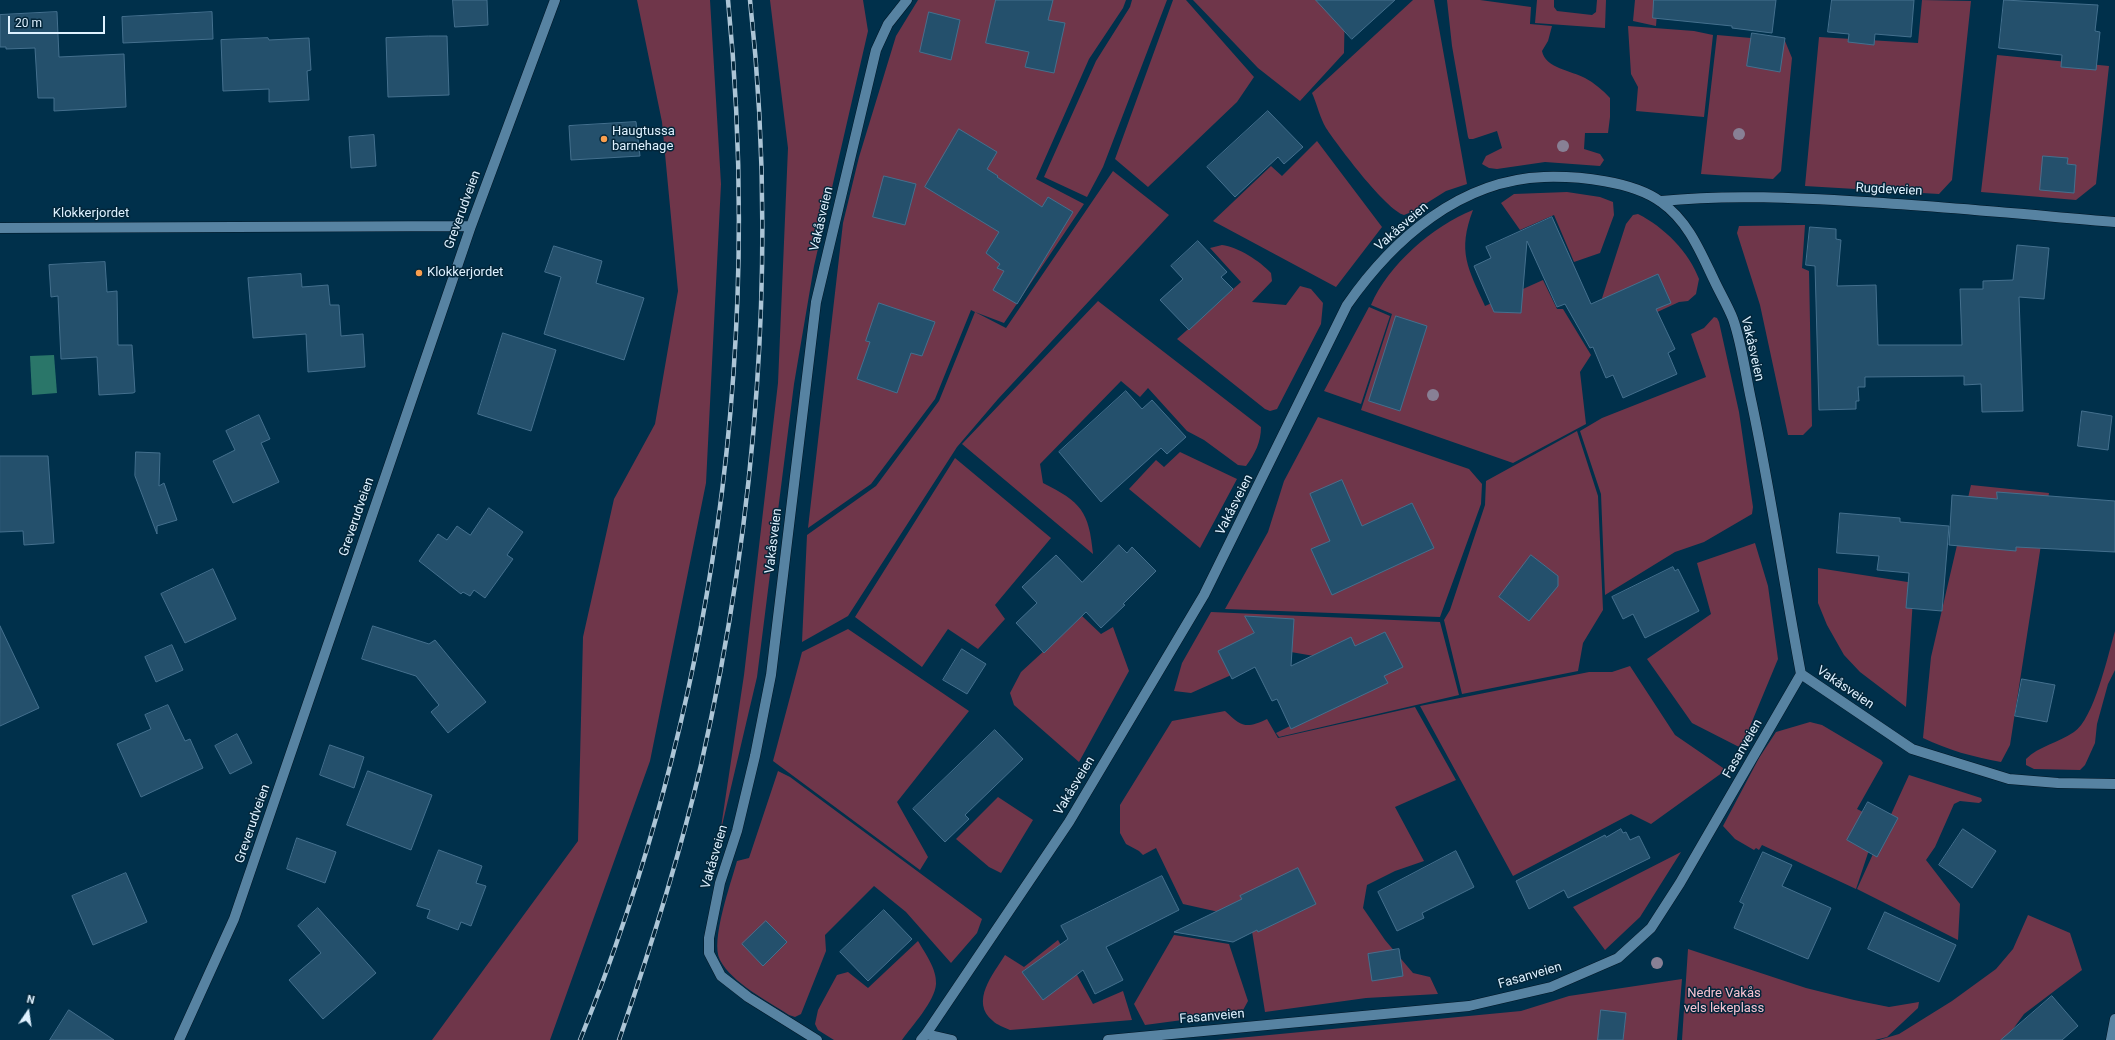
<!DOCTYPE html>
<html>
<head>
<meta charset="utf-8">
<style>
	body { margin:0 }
	#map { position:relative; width:2115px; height:1040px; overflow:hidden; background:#00304b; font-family:Roboto,sans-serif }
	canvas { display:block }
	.north { position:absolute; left:8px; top:992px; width:40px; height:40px; -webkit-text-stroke:3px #03263a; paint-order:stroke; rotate:13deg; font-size:11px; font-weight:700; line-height:16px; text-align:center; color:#def1ff }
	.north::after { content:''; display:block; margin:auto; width:14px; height:18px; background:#def1ff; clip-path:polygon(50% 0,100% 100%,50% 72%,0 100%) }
	.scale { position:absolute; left:8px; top:16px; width:97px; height:18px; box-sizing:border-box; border:2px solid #def1ff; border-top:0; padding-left:5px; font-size:12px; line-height:14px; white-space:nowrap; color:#def1ff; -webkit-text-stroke:3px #03263a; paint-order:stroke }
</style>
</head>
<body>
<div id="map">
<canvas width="2115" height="1040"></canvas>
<div class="north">N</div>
<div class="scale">20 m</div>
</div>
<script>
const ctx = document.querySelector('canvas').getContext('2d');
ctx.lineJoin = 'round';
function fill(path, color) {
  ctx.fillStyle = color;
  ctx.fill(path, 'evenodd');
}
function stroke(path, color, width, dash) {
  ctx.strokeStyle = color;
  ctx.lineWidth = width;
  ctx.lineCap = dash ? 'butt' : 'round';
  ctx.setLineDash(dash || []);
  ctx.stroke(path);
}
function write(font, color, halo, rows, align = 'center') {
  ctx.font = font + ' Roboto,sans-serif';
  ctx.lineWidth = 3;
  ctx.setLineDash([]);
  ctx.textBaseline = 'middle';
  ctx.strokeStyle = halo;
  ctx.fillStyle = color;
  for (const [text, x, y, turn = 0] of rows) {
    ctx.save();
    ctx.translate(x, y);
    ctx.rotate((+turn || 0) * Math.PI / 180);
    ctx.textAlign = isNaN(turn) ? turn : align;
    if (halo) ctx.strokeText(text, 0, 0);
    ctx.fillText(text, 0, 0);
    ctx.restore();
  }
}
fill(new Path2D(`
	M637,0H710L721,184L706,483L650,761L550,1040H432L578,841L583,637L614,499L655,424L678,291L662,122Z
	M770,0H863L868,31L814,266L794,384L757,677L720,834L744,675L778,383L788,148Z
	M918,0H1126L1123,8L1089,59L1036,179L1084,204L1004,323L975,312L1006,328L1113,171L1169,215L998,399L957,447L848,616L802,642L807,535L876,486L939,401L975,312L971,310L935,399L871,484L808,528L843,223L859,157L896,36Z
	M1132,0H1167L1103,167L1087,197L1044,177L1096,61L1130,7Z
	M1173,0H1186L1254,77L1237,102L1148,187L1115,159Z
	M1193,0H1345L1344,53L1300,101L1258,68Z
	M1413,0H1434L1467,184L1446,191L1414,211L1404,215C1386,210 1338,146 1326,128C1320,118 1317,104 1312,93Z
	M1447,0H1480L1531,7L1530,24L1552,26L1548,41L1542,51C1545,68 1572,71 1585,78C1594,83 1603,90 1610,98V117L1608,133H1585L1584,149L1600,154L1604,160L1600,166L1545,162L1497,169L1489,168L1482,164L1486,156L1502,148L1497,131L1473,139H1469L1468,137L1452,46Z
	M1537,0H1554V7L1557,11L1592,15L1596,12L1597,0H1606L1605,28L1535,23Z
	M1635,0H1658L1656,26L1633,21Z
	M1922,0L1971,1L1952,180L1939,194L1805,186L1819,37L1918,43Z
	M1628,26L1694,31L1713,35L1704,117L1636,111L1638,87L1631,74Z
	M1717,35L1785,41L1792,58L1781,171L1773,179L1701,174Z
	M1997,55L2109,66L2096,184L2076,200L1981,192Z
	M1317,141L1382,227L1336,287L1213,221L1271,166L1282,176Z
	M1567,192L1600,197L1613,202L1614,215L1600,253L1574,262L1554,215L1520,230L1501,203L1514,194Z
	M1473,210C1457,252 1468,268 1485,306L1543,280L1557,309H1563L1591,355L1580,372L1586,424L1513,463L1361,410L1392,314L1371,305C1388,265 1433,226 1473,210Z
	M1638,214C1664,227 1689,252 1699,279L1696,294L1688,301L1679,302L1601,338L1594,323L1626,224L1633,215Z
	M1805,225L1802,268L1809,271L1812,426L1803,435H1788L1760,305L1737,233L1739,226Z
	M1222,245C1238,247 1260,261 1271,273L1272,281L1252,302L1286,305L1300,286L1311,289L1323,303L1321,324L1277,409L1270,411L1265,409L1177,339L1241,282L1210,248Z
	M1098,301L1261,427C1261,442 1255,454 1246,466L1238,465L1204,440L1187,431L1148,388L1140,397L1121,381L1040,464L1043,483C1081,502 1089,511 1093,554L962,444Z
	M1369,307L1390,316L1361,404L1324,391Z
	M1714,317L1717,318L1719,322L1739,412L1753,507L1752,514L1704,542L1675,552L1605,595L1601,494L1580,431L1602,418L1706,377L1691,334L1704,328Z
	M1318,417L1469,469L1482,484L1481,504L1440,617L1225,609L1268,532L1284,481Z
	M1577,431L1598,496L1603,610L1583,643L1578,671L1462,694L1444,620L1450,610L1485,505L1486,481Z
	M1180,452L1237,479L1200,548L1129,489L1156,460L1164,467Z
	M955,458L1051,538L995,605L1005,619L978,649L948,629L922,667L855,617Z
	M1971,485L2049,493L2010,745L2001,762C1973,757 1948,750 1923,738L1931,657Z
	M1755,543L1768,586L1778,659L1741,748L1692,723L1647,659L1711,614L1697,563Z
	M1818,568L1914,583L1906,707L1860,672L1844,655L1827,625L1818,603Z
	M1211,612L1440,622L1459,695L1279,737L1276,733L1296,723L1320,657L1285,651L1191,693L1174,691L1182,663Z
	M1082,616L1101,634L1113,627L1129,671L1079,762L1014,705L1010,693L1021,672Z
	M848,629L969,711L897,802L928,857L920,870L773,761L802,652Z
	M2115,631V670L2108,684L2097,724L2095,743L2085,765L2080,770L2034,769L2026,765V759C2039,746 2058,743 2074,732C2094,719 2108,655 2115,631Z
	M1630,666L1675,735L1726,770L1651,824L1631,814L1513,876L1420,706L1589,672H1612Z
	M1415,707L1456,780L1395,807L1424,861L1395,871L1367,885L1363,908L1385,940L1413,973L1430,977L1438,994L1366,998L1265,1012L1250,919L1183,904L1156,848L1143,855L1139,851L1126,844L1120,833V805L1172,721L1225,711C1242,727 1246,729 1267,719L1278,738Z
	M1810,722L1822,725L1881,760L1883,763L1857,809L1879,820L1856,889L1762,845L1759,850L1756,848L1754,850L1735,839L1723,826L1759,758L1776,732Z
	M778,771L790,777L982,919L977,933L951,963L906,912L874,886L825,935L826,951L801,1014L795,1017L789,1015C768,1001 732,983 720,960C710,941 731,883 737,861L749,858Z
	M1909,775L1981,798L1982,801L1979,803L1960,801L1954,804L1935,847L1926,860L1960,904L1958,940L1857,889Z
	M998,797L1033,820L1001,873L989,867L956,839Z
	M1681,852L1640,917L1605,950L1573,907Z
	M2028,915L2070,933L2082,970L2024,1014L2005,1040H1879L1899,1034L1952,1001L1996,969L2013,949Z
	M1174,935L1229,944L1248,1001L1242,1012L1145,1025L1134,1004Z
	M1058,940L1093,1004L1123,991L1132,1020L1010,1030C1004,1027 997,1025 993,1021C969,1002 994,973 1005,955L1024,967Z
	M918,941C925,953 937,969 936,984C935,1001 912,1026 902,1040H834L818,1030L815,1024L818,1010L837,975L848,972L868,988Z
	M1688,949L1806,988L1854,1000L1889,1007L1919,1002L1918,1008L1887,1037L1875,1040H1682Z
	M1682,979L1677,1040H1217L1521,1011L1569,996Z`), '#6f364a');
fill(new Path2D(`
	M54,355L57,393L32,395L30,356Z`), '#2a7669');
const building = new Path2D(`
	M453,0H487L488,25L455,27Z
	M996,0H1053L1048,20L1065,23L1054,73L1025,67L1029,52L986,43Z
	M1316,0H1395L1352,39Z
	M1654,0H1776L1772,33L1732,28V26L1653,18Z
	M1832,0H1914L1911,37L1875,34L1874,45L1848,42L1849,34L1828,32Z
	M2004,0L2098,5L2095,31L2100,32L2096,70L2061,67L2062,55L1999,48Z
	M57,12L59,57L124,54L126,107L54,111V98H38L35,48L6,49V47H0V15Z
	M212,12L213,39L123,43L122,17Z
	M929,12L960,20L951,60L920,52Z
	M1752,33L1785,38L1780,72L1747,66Z
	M429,36H447L449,95L388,97L386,38Z
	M268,38L269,40L309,38L311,70L307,71L309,100L269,102V89L223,91L221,40Z
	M1268,111L1303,147L1284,164L1278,157L1235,197L1207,167Z
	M636,122L640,156L571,160L569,126Z
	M959,129L997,152L987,169L998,176L997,177L1042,207L1048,197L1073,212L1017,304L993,290L1004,271L997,268L1000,264L986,253L999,232L925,187Z
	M374,135L376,166L351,168L349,137Z
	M2043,156L2068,158L2067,164L2076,165L2074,193L2040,190Z
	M884,176L916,184L905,225L873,217Z
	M1552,217L1591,304L1658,274L1671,303L1656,309L1675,349L1668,353L1677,374L1623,398L1613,375L1606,378L1593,347L1590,348L1565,304L1557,307L1527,241L1521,313L1494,312L1474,266L1491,258L1486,247Z
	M1810,227L1836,229V239L1841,240L1837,286L1876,285L1878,345H1962L1960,289H1983V281L2013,280L2017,245L2049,248L2044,299L2019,297L2023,411L1982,412L1981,384L1964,385V376L1865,377V387H1858L1859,401H1856V409L1819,410L1815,266L1806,265Z
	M1198,241L1227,272L1221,277L1233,289L1189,330L1160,300L1183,279L1171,266Z
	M554,246L602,261L596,283L644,298L624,360L544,334L561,277L545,272Z
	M105,262L107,292L117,291L118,345H132L135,392L133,393L99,395L97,357L61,359L58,296L51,297L49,265Z
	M301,274L302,287L328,285L330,305H339L341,336L363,334L365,367L308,372L306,334L253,338L248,278Z
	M879,303L935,322L922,356L911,353L897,393L857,379L870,342L866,341Z
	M1396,316L1427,326L1400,411L1369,401Z
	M503,333L556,350L531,431L478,414Z
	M1126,391L1142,409L1152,400L1186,437L1167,454L1161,448L1101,502L1059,452Z
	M2082,411L2112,416L2108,450L2078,446Z
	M259,415L270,439L261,443L279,482L233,503L213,461L235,450L226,431Z
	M136,452L160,453L159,486L164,483L177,520L157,526V534L135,476Z
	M0,456H48L54,543L24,545L23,531L0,532Z
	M1342,480L1362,526L1412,503L1434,548L1332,595L1311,549L1330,541L1310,494Z
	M1997,492L2115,501V552L2016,547V551L1949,545L1952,495L1997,499Z
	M489,508L523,532L507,555L513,559L485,598L474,590L470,596L463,592L461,594L419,561L438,534L447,540L457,526L470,535Z
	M1840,513L1900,518V522L1949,526L1942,611L1906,608L1909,573L1877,570L1879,556L1837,553Z
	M1119,545L1127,553L1132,547L1156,571L1123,604L1125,605L1101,628L1086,612L1044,653L1016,623L1037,603L1022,587L1056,555L1082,582Z
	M1531,555L1558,576V586L1529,621L1499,597Z
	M1673,567L1675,571L1678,569L1699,611L1645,638L1633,614L1623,619L1612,597Z
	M213,569L236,619L185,643L161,594Z
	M1245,616L1294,619L1291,666L1351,637L1355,646L1385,632L1403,667L1384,676L1388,683L1291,729L1277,699L1272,701L1255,667L1232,679L1218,651L1254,633Z
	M0,626L39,708L0,726Z
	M373,626L429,644L435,640L486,702L448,733L431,712L439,705L416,676L362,659Z
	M172,645L183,670L156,682L145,657Z
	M962,649L986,664L967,694L943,680Z
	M2022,679L2055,685L2047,722L2015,716Z
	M168,705L185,741L190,739L203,768L141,797L117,744L151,729L145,715Z
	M995,730L1023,759L965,815L969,819L945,842L913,809Z
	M237,734L252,763L230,774L215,746Z
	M330,745L364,757L354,788L320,775Z
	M368,771L432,795L411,850L347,825Z
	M1868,802L1898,818L1877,857L1847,840Z
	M1621,829L1623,833L1626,832L1630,840L1639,836L1650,858L1568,898L1564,890L1529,909L1516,881L1605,835L1606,837Z
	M1963,829L1996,851L1972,888L1939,865Z
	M297,838L336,852L325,883L287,869Z
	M439,850L482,866L476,883L486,886L471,926L461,922L458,930L427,918L430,910L417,906Z
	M1456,851L1474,887L1422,913L1424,918L1397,931L1378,892Z
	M1763,852L1792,865L1782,886L1831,908L1808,959L1734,928L1744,904L1740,902Z
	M1298,868L1316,904L1258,932L1257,930L1233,942L1174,932L1242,899L1240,896Z
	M126,873L147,922L93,945L72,896Z
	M1162,876L1179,910L1106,947L1123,980L1095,994L1083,970L1043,1000L1022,972L1068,939L1061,926Z
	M318,908L376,973L323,1019L289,980L321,953L298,926Z
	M884,910L912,939L868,981L840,952Z
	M1885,912L1956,945L1939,982L1868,949Z
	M766,921L787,942L763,966L742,944Z
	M1399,949L1403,976L1372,981L1368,954Z
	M2052,996L2078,1026L2062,1040H2001Z
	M69,1010L114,1040H50Z
	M1601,1010L1626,1013L1623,1040H1598Z`);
fill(building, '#24506c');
stroke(building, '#44708e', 1);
const street = new Path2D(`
	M1661,201C1730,194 1798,198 1867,202C1950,207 2032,215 2115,222
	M0,228L471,226
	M926,1034L952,1040
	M179,1040L234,919L471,226L555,0
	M817,1040L748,997L721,976L709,953V938L720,883L737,831L755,756L771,675L816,302L876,50L888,24L907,0
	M921,1040L926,1034L1069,822L1204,595L1347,305C1393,239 1460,180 1544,177C1578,176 1633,181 1661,202C1688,221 1700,251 1714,280C1720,293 1728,306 1733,319C1742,344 1746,378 1752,404C1771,494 1784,584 1801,674L1912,749L2009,779L2058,783L2115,784
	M1108,1040L1469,1006L1551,987L1618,958L1651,928L1680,883L1801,674
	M2111,1040L2115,1019`);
stroke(street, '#021726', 11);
stroke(street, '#5783a2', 10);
const rail = new Path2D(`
	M580,1040C713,711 763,353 728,0
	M619,1040C650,950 679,858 701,765C757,518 778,253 750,0`);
stroke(rail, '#acc5d6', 4.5);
stroke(rail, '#03263a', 3, [9]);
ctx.fillStyle = '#888095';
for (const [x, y] of [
	[1739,134],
	[1563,146],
	[1433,395],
	[1657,963]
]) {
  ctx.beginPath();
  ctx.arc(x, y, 6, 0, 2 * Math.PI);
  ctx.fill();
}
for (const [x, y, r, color] of [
	[604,139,4,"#fa9f4e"],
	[419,273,4,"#fa9f4e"]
]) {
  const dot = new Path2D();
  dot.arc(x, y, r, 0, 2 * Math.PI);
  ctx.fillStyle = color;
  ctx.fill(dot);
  stroke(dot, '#03263a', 1.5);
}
write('13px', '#def1ff', '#03263a', [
	["Haugtussa",612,132],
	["barnehage",612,147],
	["Klokkerjordet",427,273]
], 'left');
write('13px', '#def1ff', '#03263a', [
	["Rugdeveien",1889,190,3],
	["Greverudveien",463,210,-70],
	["Klokkerjordet",91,214],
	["Vakåsveien",822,219,-77],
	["Vakåsveien",1402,227,-41],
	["Vakåsveien",1752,349,77],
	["Vakåsveien",1235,505,-63],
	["Greverudveien",357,517,-71],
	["Vakåsveien",774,541,-83],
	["Vakåsveien",1845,688,34],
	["Fasanveien",1743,749,-60],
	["Vakåsveien",1075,786,-59],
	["Greverudveien",253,824,-71],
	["Vakåsveien",715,857,-74],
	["Fasanveien",1530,976,-16],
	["Fasanveien",1212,1017,-5]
]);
write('13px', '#f7c2d1', '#03263a', [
	["Nedre Vakås",1724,994],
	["vels lekeplass",1724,1009]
]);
</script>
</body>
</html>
